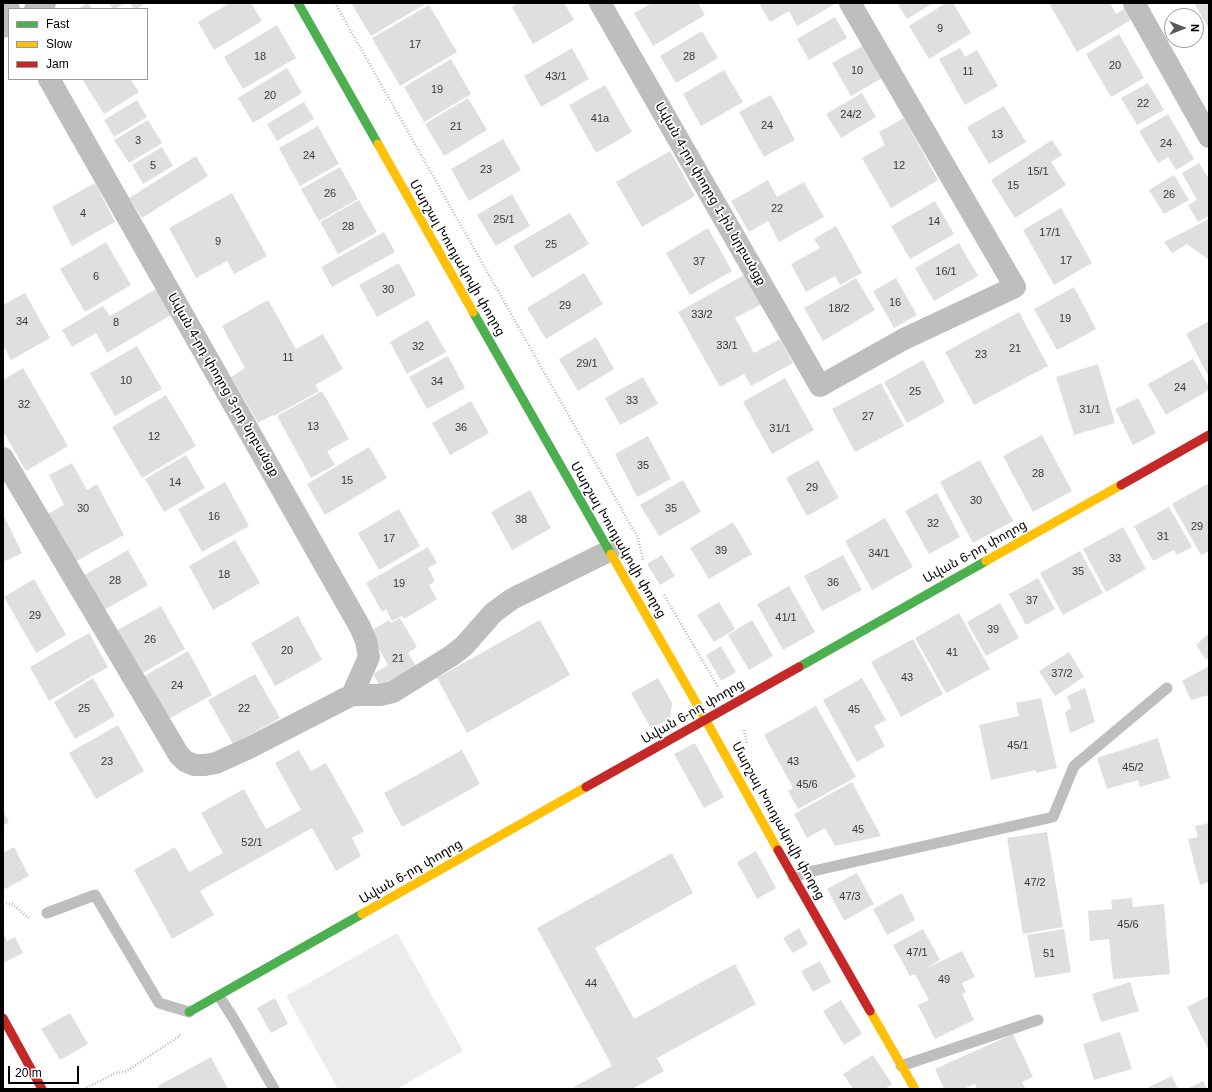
<!DOCTYPE html>
<html>
<head>
<meta charset="utf-8">
<style>
	body { margin:0 }
	#map { position:relative; width:1212px; height:1092px; overflow:hidden; background:#fff; font-family:Helvetica,sans-serif }
	canvas { display:block }
	.frame { position:absolute; inset:0; border:4px solid #000; pointer-events:none }
	.legend { position:absolute; left:8px; top:8px; width:140px; height:72px; box-sizing:border-box; background:#fff; border:1px solid #999; margin:0; padding:5px 7px; list-style:none; font-size:12px; color:#000 }
	.legend li { display:flex; align-items:center; gap:8px; height:20px }
	.legend b { width:20px; border:1px solid #999 }
	.north { position:absolute; left:1164px; top:8px; width:40px; height:40px; box-sizing:border-box; background:#fff; border:1px solid #999; border-radius:50%; rotate:90deg; font-size:11px; font-weight:700; line-height:16px; text-align:center; color:#000 }
	.north::after { content:''; display:block; margin:auto; width:14px; height:18px; background:#595959; clip-path:polygon(50% 0,100% 100%,50% 72%,0 100%) }
	.scale { position:absolute; left:8px; top:1066px; width:71px; height:18px; box-sizing:border-box; border:2px solid #000; border-top:0; padding-left:5px; font-size:12px; line-height:14px; white-space:nowrap; color:#000; -webkit-text-stroke:3px #fff; paint-order:stroke }
</style>
</head>
<body>
<div id="map">
<canvas width="1212" height="1092"></canvas>
<div class="frame"></div>
<ul class="legend">
<li><b style="height:5px;background:#4caf50"></b>Fast</li>
<li><b style="height:5px;background:#ffc107"></b>Slow</li>
<li><b style="height:5px;background:#c62828"></b>Jam</li>
</ul>
<div class="north">N</div>
<div class="scale">20 m</div>
</div>
<script>
const ctx = document.querySelector('canvas').getContext('2d');
ctx.lineJoin = 'round';
function fill(path, color) {
  ctx.fillStyle = color;
  ctx.fill(path, 'evenodd');
}
function stroke(path, color, width, dash) {
  ctx.strokeStyle = color;
  ctx.lineWidth = width;
  ctx.lineCap = dash ? 'butt' : 'round';
  ctx.setLineDash(dash || []);
  ctx.stroke(path);
}
function write(font, color, halo, rows, align = 'center') {
  ctx.font = font + ' Helvetica,"Noto Sans Armenian",sans-serif';
  ctx.lineWidth = 3.5;
  ctx.setLineDash([]);
  ctx.textBaseline = 'middle';
  ctx.strokeStyle = halo;
  ctx.fillStyle = color;
  for (const [text, x, y, turn = 0] of rows) {
    ctx.save();
    ctx.translate(x, y);
    ctx.rotate((+turn || 0) * Math.PI / 180);
    ctx.textAlign = isNaN(turn) ? turn : align;
    if (halo) ctx.strokeText(text, 0, 0);
    ctx.fillText(text, 0, 0);
    ctx.restore();
  }
}
fill(new Path2D(`
	M397,933L463,1051L397,1089H338L286,996Z`), '#ececec');
fill(new Path2D(`
	M88,3L92,9H77Z
	M109,3H124L115,9H113Z
	M130,3H142L143,5L136,9H134Z
	M230,3H251L262,21L214,50L198,22Z
	M351,3H427L371,36Z
	M518,3H564L574,20L533,44L512,7Z
	M652,3H698L705,15L653,46L634,13Z
	M759,3H832L833,5L797,26L789,11L770,22Z
	M897,3H933L907,19Z
	M946,3H953L971,33L929,59L909,26Z
	M1049,3H1110L1116,14L1127,7L1134,18L1077,52Z
	M1194,3H1209V29Z
	M429,5L457,52L400,86L372,38Z
	M835,17L847,38L809,60L797,39Z
	M277,25L296,58L243,89L224,57Z
	M702,31L718,58L676,83L660,56Z
	M1119,34L1144,78L1111,97L1086,54Z
	M864,45L882,78L851,96L832,63Z
	M572,48L589,79L541,107L524,76Z
	M960,48L965,57L977,50L998,86L965,105L939,59Z
	M451,59L471,94L424,122L404,87Z
	M287,68L302,93L253,123L238,98Z
	M724,70L743,102L701,126L683,94Z
	M82,79H130L139,92L104,114Z
	M1148,83L1164,110L1137,125L1121,98Z
	M605,85L632,132L596,153L569,105Z
	M862,93L876,117L841,138L826,114Z
	M771,95L795,140L764,157L739,112Z
	M468,98L487,130L444,156L425,124Z
	M137,100L147,117L114,137L104,120Z
	M304,102L314,119L277,141L267,124Z
	M1004,106L1026,142L989,164L967,127Z
	M1168,114L1194,159L1176,170L1168,157L1158,163L1139,131Z
	M904,118L938,180L891,208L862,158L885,145L879,132Z
	M148,120L162,143L129,163L114,140Z
	M318,126L339,164L300,186L279,148Z
	M503,139L521,170L469,201L451,169Z
	M1052,140L1062,155L1051,162L1066,185L1015,218L991,180Z
	M162,147L173,166L143,184L132,165Z
	M670,151L695,196L642,227L616,182Z
	M196,156L208,176L142,218L129,198Z
	M1199,163L1209,179V216L1198,222L1188,205L1197,200L1182,173Z
	M340,167L358,199L319,221L301,189Z
	M1174,175L1189,200L1164,214L1149,190Z
	M768,180L777,197L804,182L824,217L779,242L768,221L749,232L731,201Z
	M95,183L115,222L72,246L52,207Z
	M232,193L267,256L234,274L227,261L196,278L169,228Z
	M512,194L530,226L496,246L477,215Z
	M359,200L377,232L338,254L320,222Z
	M935,201L954,234L910,259L891,226Z
	M1061,208L1092,263L1054,285L1023,230Z
	M570,213L589,244L532,278L513,246Z
	M1209,219V260L1187,244L1172,253L1164,242Z
	M836,226L862,273L840,285L835,276L806,292L791,264L820,248L814,239Z
	M708,228L732,271L690,295L666,253Z
	M384,232L395,252L332,287L321,267Z
	M106,242L131,285L85,312L60,269Z
	M959,243L978,276L934,301L915,268Z
	M399,263L416,295L377,317L359,285Z
	M584,273L603,304L546,339L527,308Z
	M746,274L762,304L735,318L754,353L780,339L793,363L751,386L744,374L720,387L678,312Z
	M856,278L875,310L823,341L804,308Z
	M896,278L917,315L894,328L873,291Z
	M1074,287L1096,329L1057,350L1034,309Z
	M156,289L171,315L107,353L96,333L72,347L62,330L103,306L110,316Z
	M25,293L50,338L11,360L3,345V305Z
	M268,300L296,349L323,334L343,369L315,385L319,391L274,416L273,415L258,423L231,377L245,368L222,326Z
	M1019,312L1048,366L974,405L945,352Z
	M428,320L446,352L407,374L390,342Z
	M1209,321V377L1186,334Z
	M596,337L614,369L578,391L559,359Z
	M137,346L162,389L115,416L90,373Z
	M448,356L465,388L427,409L409,377Z
	M1193,359L1209,387V390L1166,415L1148,384Z
	M923,360L945,402L907,423L884,382Z
	M1098,364L1115,423L1074,435L1056,377Z
	M23,368L68,446L26,471L3,431V380Z
	M643,377L658,404L620,425L605,398Z
	M785,378L814,430L772,454L743,402Z
	M881,383L904,426L855,452L832,409Z
	M322,391L349,439L327,451L335,465L311,478L277,416Z
	M166,395L196,446L142,478L112,427Z
	M1138,398L1156,433L1133,445L1115,409Z
	M471,401L489,433L450,455L432,423Z
	M1042,435L1072,491L1033,512L1003,456Z
	M648,436L671,479L637,497L615,454Z
	M369,447L387,478L325,515L307,484Z
	M186,455L205,488L164,512L145,479Z
	M818,460L839,498L807,516L786,478Z
	M980,460L1013,521L973,543L940,482Z
	M72,463L87,490L97,484L124,535L73,563L47,514L64,505L49,475Z
	M683,480L701,512L659,536L640,505Z
	M225,482L249,526L202,552L178,509Z
	M1209,483V551L1201,555L1172,504Z
	M530,490L551,528L512,550L491,512Z
	M937,493L960,537L929,554L905,511Z
	M1169,507L1192,547L1177,555L1174,550L1153,561L1134,526Z
	M399,509L420,546L379,570L358,533Z
	M3,516H4L22,553L3,562Z
	M885,518L913,567L872,590L845,541Z
	M733,522L752,554L709,579L690,548Z
	M1123,527L1146,569L1106,592L1083,549Z
	M235,540L260,583L213,610L189,566Z
	M428,547L437,563L428,568L435,581L429,585L437,599L404,619L402,616L392,621L386,609L382,612L366,583Z
	M128,550L148,585L101,612L81,577Z
	M1080,551L1103,593L1063,615L1040,573Z
	M662,555L675,576L660,585L647,564Z
	M843,555L862,590L822,611L804,576Z
	M1038,578L1055,609L1026,625L1009,594Z
	M34,579L66,635L36,653L4,597Z
	M789,586L815,632L783,650L757,604Z
	M719,602L735,629L714,642L697,615Z
	M1000,603L1019,638L986,656L967,622Z
	M161,606L185,649L139,675L114,632Z
	M959,613L990,669L946,693L915,638Z
	M298,616L322,660L275,686L251,643Z
	M400,618L417,647L408,653L418,669L382,690L373,674L388,665L369,632L389,620L391,623Z
	M540,620L570,675L467,733L437,678Z
	M752,620L773,656L749,670L728,635Z
	M89,633L108,667L49,701L30,667Z
	M1209,633V658L1206,660L1196,645Z
	M913,639L943,694L901,717L871,662Z
	M721,646L736,672L721,681L706,655Z
	M188,651L212,695L165,721L141,678Z
	M1069,652L1084,677L1055,696L1039,671Z
	M1209,666V695L1191,700L1182,681Z
	M255,674L280,718L233,744L208,700Z
	M93,678L115,716L75,739L54,702Z
	M658,678L672,703L670,719L651,728L631,693Z
	M862,678L886,720L874,726L885,746L857,762L823,700Z
	M1085,688L1095,722L1070,733L1065,712L1071,708L1067,696Z
	M1041,698L1057,768L1036,773V770L991,780L979,725L1019,716L1016,703Z
	M816,706L856,777L798,809L788,791L793,788L764,735Z
	M118,725L144,771L96,799L69,753Z
	M1158,738L1170,778L1140,787L1138,780L1107,789L1097,758Z
	M695,743L724,797L704,808L674,754Z
	M299,750L311,771L326,763L364,831L352,838L361,856L336,871L312,828L200,891L214,915L172,939L134,870L175,847L189,872L223,853L201,813L244,789L266,829L301,810L275,763Z
	M462,750L480,784L402,827L384,793Z
	M852,782L881,836L835,846L825,828L807,838L794,814Z
	M3,811L9,822L3,826Z
	M1209,823V882L1200,885L1188,839L1198,837L1195,826Z
	M1047,832L1063,927L1023,934L1007,838Z
	M14,847L29,876L3,890V853Z
	M756,851L776,888L757,899L737,862Z
	M672,853L693,893L595,948L634,1019L735,964L756,1004L657,1058L664,1071L632,1089H575L574,1087L612,1066L537,928Z
	M857,873L874,904L844,921L827,889Z
	M902,893L915,920L887,935L873,909Z
	M1132,898L1133,907L1164,904L1170,974L1113,979L1109,939L1090,941L1088,911L1112,909L1111,900Z
	M799,928L808,944L793,953L783,938Z
	M923,929L940,960L923,970L962,951L975,977L962,983L966,992L962,994L974,1020L935,1039L918,1005L929,1000L915,974L910,976L893,945Z
	M1064,929L1071,972L1035,978L1027,935Z
	M3,932L7,941L15,937L23,953L3,963Z
	M820,961L831,982L813,992L801,971Z
	M1130,982L1139,1011L1101,1022L1092,994Z
	M1209,996V1051L1187,1007Z
	M275,998L288,1024L271,1033L257,1008Z
	M841,1000L862,1034L844,1045L823,1011Z
	M70,1013L88,1044L60,1060L41,1029Z
	M1120,1032L1132,1069L1094,1080L1083,1044Z
	M1013,1034L1033,1077L1022,1082L1025,1089H977L975,1084L963,1089H944L935,1069Z
	M873,1055L892,1084L885,1089H853L843,1074Z
	M211,1057L228,1089H160L158,1086Z
	M1172,1076L1178,1089H1145Z
	M1203,1081L1207,1089H1187Z`), '#dfdfdf');
stroke(new Path2D(`
	M335,3L638,538L643,560
	M664,595L718,687
	M744,730L747,744
	M3,903L12,904L30,919
	M84,1089L115,1073L125,1072L178,1037L181,1033`), '#b9b9b9', 2.5, [1, 2]);
stroke(new Path2D(`
	M793,877L813,871L1053,817L1074,766L1167,688
	M47,913L95,895L159,1003L189,1012
	M219,996L235,1021L274,1089
	M901,1066L1038,1020`), '#bebebe', 11);
stroke(new Path2D(`
	M6,3L9,9
	M600,3L820,386L904,339L1015,287L850,3
	M1134,3L1209,137
	M35,9L45,3
	M3,27L9,24
	M49,79L360,627L366,641L369,657L352,695
	M3,458L179,755L185,761L194,765H205L216,763L249,748L352,695H380L393,692L451,656L464,646L493,613L512,599L609,551`), '#bebebe', 22);
stroke(new Path2D(`
	M298,3L378,144
	M473,312L611,554
	M799,667L986,561
	M189,1012L362,914`), '#4caf50', 9);
stroke(new Path2D(`
	M378,144L473,312
	M611,554L694,699L778,850
	M986,561L1121,485
	M362,914L586,787
	M870,1011L915,1089`), '#ffc107', 9);
stroke(new Path2D(`
	M1121,485L1209,435
	M586,787L799,667
	M778,850L870,1011
	M3,1018L42,1089`), '#c62828', 9);
write('11px', '#383838', null, [
	["9",940,29],
	["17",415,45],
	["18",260,57],
	["28",689,57],
	["20",1115,66],
	["10",857,71],
	["11",968,72],
	["43/1",556,77],
	["19",437,90],
	["20",270,96],
	["22",1143,104],
	["24/2",851,115],
	["41a",600,119],
	["24",767,126],
	["21",456,127],
	["13",997,135],
	["3",138,141],
	["24",1166,144],
	["24",309,156],
	["5",153,166],
	["12",899,166],
	["23",486,170],
	["15/1",1038,172],
	["15",1013,186],
	["26",330,194],
	["26",1169,195],
	["22",777,209],
	["4",83,214],
	["25/1",504,220],
	["14",934,222],
	["28",348,227],
	["17/1",1050,233],
	["9",218,242],
	["25",551,245],
	["17",1066,261],
	["37",699,262],
	["16/1",946,272],
	["6",96,277],
	["30",388,290],
	["16",895,303],
	["29",565,306],
	["18/2",839,309],
	["33/2",702,315],
	["19",1065,319],
	["34",22,322],
	["8",116,323],
	["33/1",727,346],
	["32",418,347],
	["21",1015,349],
	["23",981,355],
	["11",288,358],
	["29/1",587,364],
	["10",126,381],
	["34",437,382],
	["24",1180,388],
	["25",915,392],
	["33",632,401],
	["32",24,405],
	["31/1",1090,410],
	["27",868,417],
	["13",313,427],
	["36",461,428],
	["31/1",780,429],
	["12",154,437],
	["35",643,466],
	["28",1038,474],
	["15",347,481],
	["14",175,483],
	["29",812,488],
	["30",976,501],
	["30",83,509],
	["35",671,509],
	["16",214,517],
	["38",521,520],
	["32",933,524],
	["29",1197,527],
	["31",1163,537],
	["17",389,539],
	["39",721,551],
	["34/1",879,554],
	["33",1115,559],
	["35",1078,572],
	["18",224,575],
	["28",115,581],
	["36",833,583],
	["19",399,584],
	["37",1032,601],
	["29",35,616],
	["41/1",786,618],
	["39",993,630],
	["26",150,640],
	["20",287,651],
	["41",952,653],
	["21",398,659],
	["37/2",1062,674],
	["43",907,678],
	["24",177,686],
	["25",84,709],
	["22",244,709],
	["45",854,710],
	["45/1",1018,746],
	["23",107,762],
	["43",793,762],
	["45/2",1133,768],
	["45/6",807,785],
	["45",858,830],
	["52/1",252,843],
	["47/2",1035,883],
	["47/3",850,897],
	["45/6",1128,925],
	["47/1",917,953],
	["51",1049,954],
	["49",944,980],
	["44",591,984]
]);
write('13px', '#000', '#fff', [
	["Ավան 4-րդ փողոց 1-ին նրբանցք",710,194,60],
	["Մարշալ Խուդյակովի փողոց",457,258,60],
	["Ավան 4-րդ փողոց 3-րդ նրբանցք",223,385,60],
	["Մարշալ Խուդյակովի փողոց",618,540,60],
	["Ավան 6-րդ փողոց",975,552,-29],
	["Ավան 6-րդ փողոց",693,712,-30],
	["Մարշալ Խուդյակովի փողոց",778,821,61],
	["Ավան 6-րդ փողոց",411,872,-30]
]);
</script>
</body>
</html>
